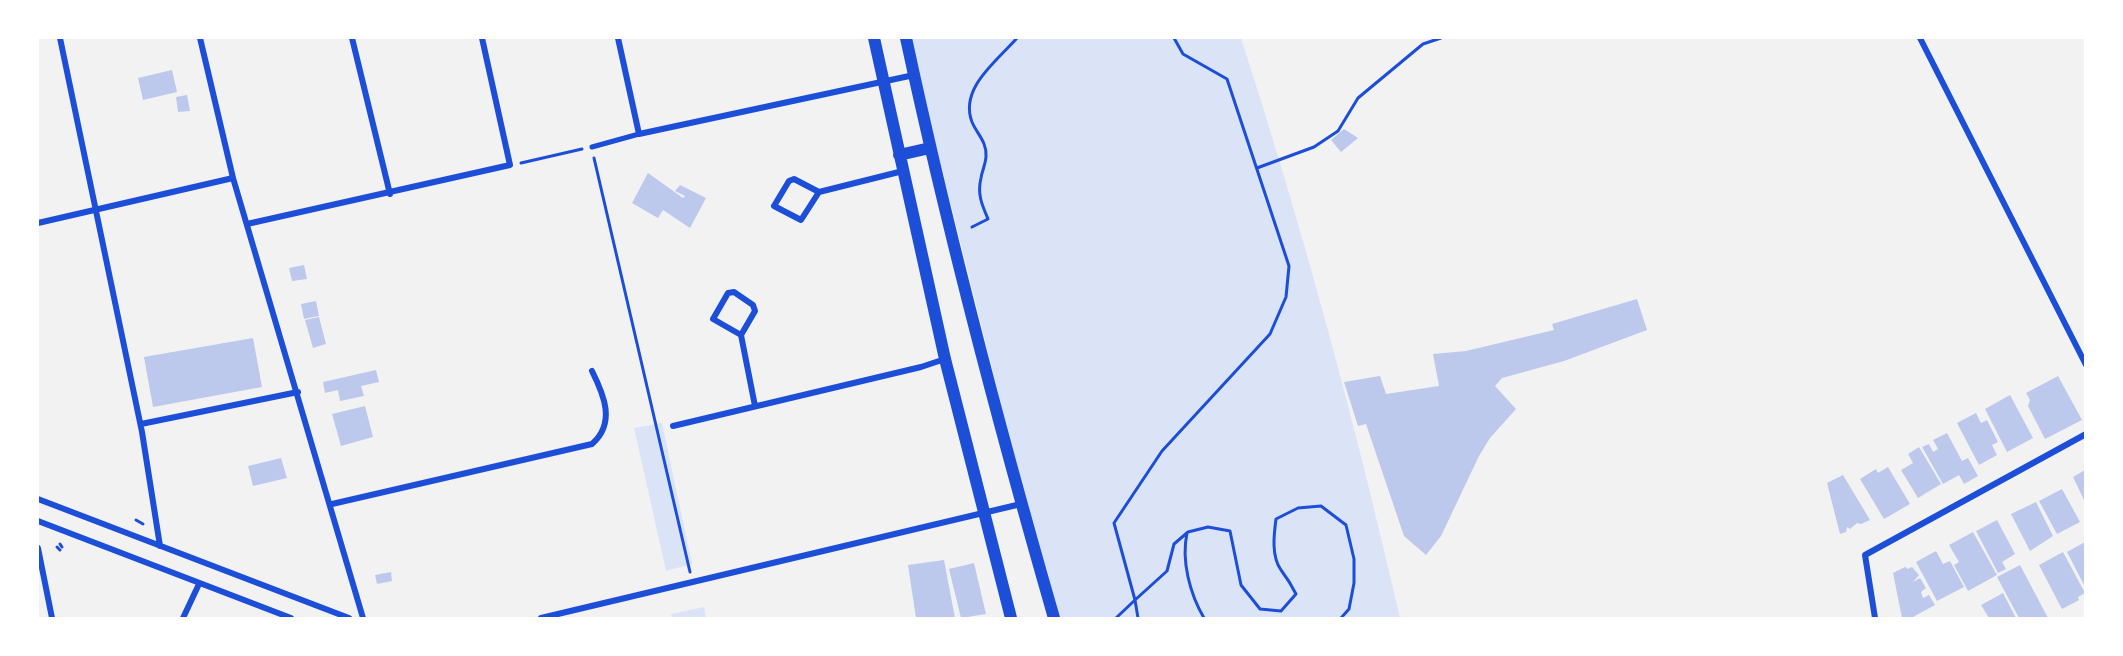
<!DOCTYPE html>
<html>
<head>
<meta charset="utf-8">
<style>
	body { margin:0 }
	#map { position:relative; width:2123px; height:656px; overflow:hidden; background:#f2f2f2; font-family:Poppins,sans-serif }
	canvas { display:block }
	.frame { position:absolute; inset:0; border:39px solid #fff; pointer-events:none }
</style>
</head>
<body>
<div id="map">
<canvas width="2123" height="656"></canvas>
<div class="frame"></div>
</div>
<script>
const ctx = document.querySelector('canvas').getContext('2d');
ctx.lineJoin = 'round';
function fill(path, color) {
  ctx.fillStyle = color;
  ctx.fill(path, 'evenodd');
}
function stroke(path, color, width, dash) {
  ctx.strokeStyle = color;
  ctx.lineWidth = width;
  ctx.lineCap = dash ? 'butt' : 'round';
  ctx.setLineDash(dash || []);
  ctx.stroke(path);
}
fill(new Path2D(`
	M909,38H1241C1303,229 1355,422 1400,618H1055Z
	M662,423L692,564L666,571L634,428Z
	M704,607L706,618H672L671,614Z`), '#dbe4f7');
fill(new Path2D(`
	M172,70L177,92L143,100L138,78Z
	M187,95L190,111L178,112L176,97Z
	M1344,129L1358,138L1341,152L1331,140Z
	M648,173L683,198L685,196L675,191L680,185L706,198L690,228L663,210L658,218L632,203Z
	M304,265L307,279L292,281L289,268Z
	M1637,299L1647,330L1564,361L1502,378L1495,386L1516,409L1490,438L1479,456L1441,536L1426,555L1404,536L1366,424L1358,426L1344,382L1380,376L1386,394L1439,386L1433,354L1466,351L1554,330L1552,324Z
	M316,301L319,316L304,319L301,304Z
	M319,317L326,344L313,348L305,320Z
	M253,338L262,387L153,407L144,357Z
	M376,370L379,382L361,386L364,396L340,401L338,390L325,393L323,382Z
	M2058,376L2082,420L2045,439L2028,406L2030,400L2026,393Z
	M2010,395L2033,438L2007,452L1985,409Z
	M365,406L373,437L341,446L332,414Z
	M1976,413L1981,423L1987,420L1998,442L1992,445L1997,455L1979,465L1957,423Z
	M1947,433L1962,461L1968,458L1978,476L1964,484L1959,475L1943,484L1922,447L1929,444L1933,452L1938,449L1933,440Z
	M1919,447L1941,484L1918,498L1901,470L1913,463L1908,454Z
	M281,458L287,478L253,486L248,466Z
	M1888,467L1910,504L1884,519L1860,479L1876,469L1878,473Z
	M2085,470V502L2073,477Z
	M1843,475L1870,520L1861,524L1857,523L1850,529L1847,527L1846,532L1840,534L1827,483Z
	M2062,489L2080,522L2057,534L2039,501Z
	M2036,502L2053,536L2030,551L2011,514Z
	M1997,520L2015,554L2002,562L2006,569L1998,573L1976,531Z
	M1973,532L1997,575L1968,591L1954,565L1959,562L1949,545Z
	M2085,542V587L2067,552Z
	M1936,551L1943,564L1950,561L1964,587L1937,601L1916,562Z
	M2063,552L2085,593L2078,597L2079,600L2062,609L2039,565Z
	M944,560L955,618H916L908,565Z
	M974,563L986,614L961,618L949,569Z
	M2020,565L2048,618H2019L1997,577Z
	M1905,567L1908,569L1912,567L1919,575L1913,582L1920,578L1926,588L1921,592L1923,598L1929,595L1935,605L1911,618H1902L1893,573Z
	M391,572L392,581L377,584L375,575Z
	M2003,593L2016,618H1989L1981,605Z`), '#bdc9ec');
stroke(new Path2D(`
	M594,158L690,572
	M521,163L582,149
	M1257,168L1314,147L1338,131L1358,98L1423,44L1441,38
	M972,227L988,219C982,205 977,194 981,178C982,171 986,163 986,156C987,142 977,134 972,122C959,88 997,61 1017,38
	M136,520L143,524
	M1187,533C1181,561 1190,594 1204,618
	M60,544L62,547
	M57,547L60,550
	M1116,618L1135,600L1114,523L1162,451L1270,334L1286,297L1289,266L1227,79L1183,54L1174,38
	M1138,618L1135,600L1167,571L1174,544L1188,532L1208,527L1230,531L1241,585L1260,609L1281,611L1296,594C1291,584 1287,578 1281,570C1271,556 1274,534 1276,519L1298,508L1321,506L1346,525L1354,559V583L1349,609L1341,618`), '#1d4ed8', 3);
stroke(new Path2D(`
	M592,147L639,134`), '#1d4ed8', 5);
stroke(new Path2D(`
	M60,38L142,432L160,546
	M200,38L233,178L363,618
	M352,38L390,194
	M618,38L639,134L914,75
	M1920,38L2086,365
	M819,192L801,220L774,206L789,181L794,179L819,192L903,171
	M38,223L233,178
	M247,224L510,165L482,38
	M741,335L713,319L728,293L734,292L753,305L755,311L741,335L755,406
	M141,424L298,392
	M673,426L921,367L945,359
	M38,499L349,618
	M332,504L592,444C616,423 604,395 592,371
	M38,521L291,618
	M38,548L52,618
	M183,618L199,584
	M541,618L1021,504
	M1875,618L1865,555L2086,434`), '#1d4ed8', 6);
stroke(new Path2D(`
	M874,38L945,359L1011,618
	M906,38C948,233 999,427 1054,618
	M899,155L930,148`), '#1d4ed8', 12);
</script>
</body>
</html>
